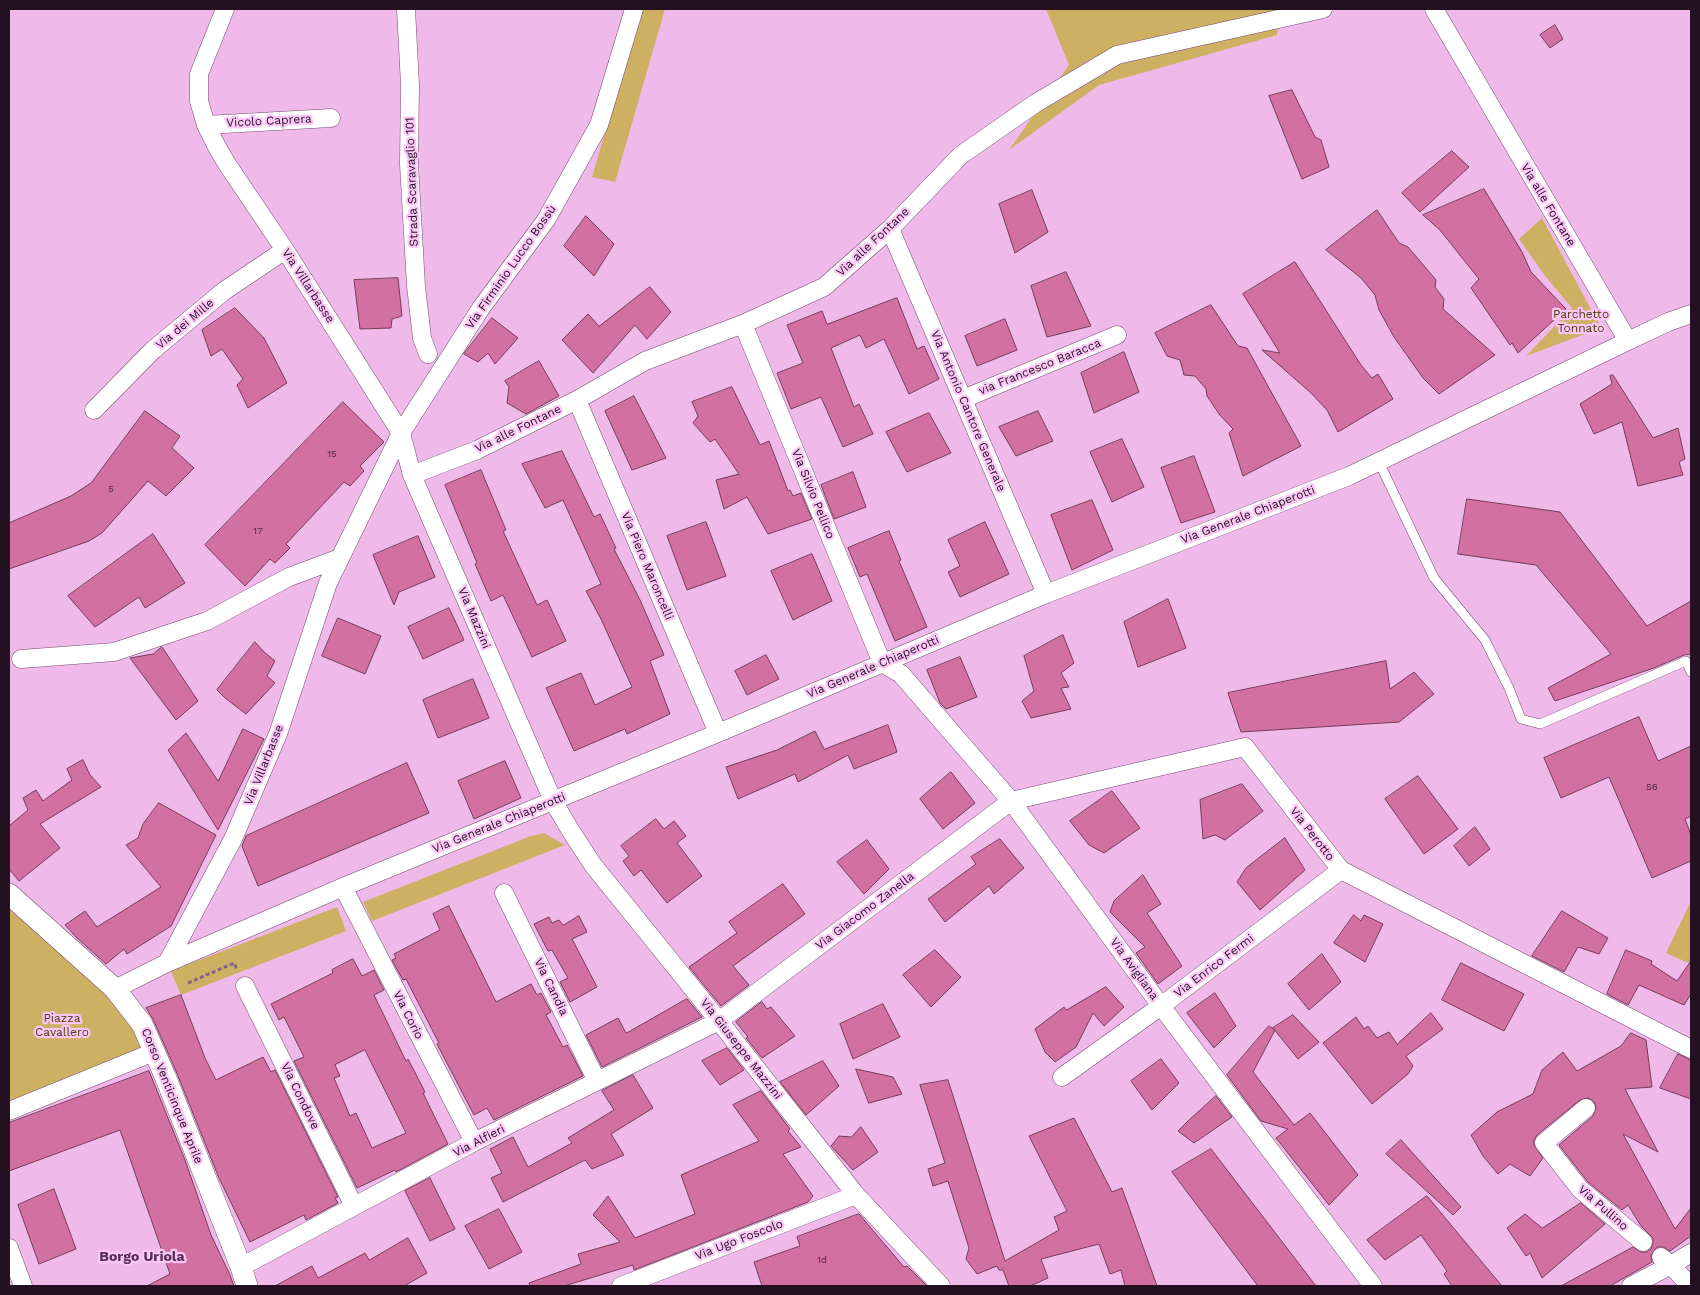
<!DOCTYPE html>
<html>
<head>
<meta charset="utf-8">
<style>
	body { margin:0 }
	#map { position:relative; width:1700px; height:1295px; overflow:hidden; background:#efbae9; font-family:"Work Sans",sans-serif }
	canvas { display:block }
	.frame { position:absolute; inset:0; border:10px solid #231021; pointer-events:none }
</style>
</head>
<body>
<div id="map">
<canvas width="1700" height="1295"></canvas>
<div class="frame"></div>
</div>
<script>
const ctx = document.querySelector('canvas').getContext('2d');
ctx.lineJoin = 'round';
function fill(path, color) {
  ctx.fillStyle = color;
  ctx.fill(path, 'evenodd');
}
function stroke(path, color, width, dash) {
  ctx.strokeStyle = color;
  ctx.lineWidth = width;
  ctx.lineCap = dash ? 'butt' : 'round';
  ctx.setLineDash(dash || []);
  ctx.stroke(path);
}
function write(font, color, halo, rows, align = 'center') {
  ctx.font = font + ' "Work Sans",sans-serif';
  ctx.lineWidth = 4.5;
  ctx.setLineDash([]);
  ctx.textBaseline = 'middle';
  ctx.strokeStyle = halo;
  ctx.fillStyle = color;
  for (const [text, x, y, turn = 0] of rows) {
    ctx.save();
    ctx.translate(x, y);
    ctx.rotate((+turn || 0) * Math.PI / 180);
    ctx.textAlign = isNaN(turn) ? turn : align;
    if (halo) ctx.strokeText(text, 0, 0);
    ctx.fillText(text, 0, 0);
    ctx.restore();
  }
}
fill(new Path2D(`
	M641,9H665L615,182L592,177Z
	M1046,9H1279L1277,35L1099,85L1009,150L1069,65Z
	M1542,218L1601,328L1526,356L1572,308L1546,277L1519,239Z
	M544,833L565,845L372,921L363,902L531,836Z
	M1691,901V964L1666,953Z
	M337,907L346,931L181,995L171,971Z
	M9,909L123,1006L141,1047L107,1065L9,1103Z`), '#cdb061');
const building = new Path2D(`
	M1555,25L1563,39L1550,48L1540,35Z
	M1292,90L1315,137L1321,140L1329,167L1302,179L1269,96Z
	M1452,151L1469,167L1420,212L1402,193Z
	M1484,189L1522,252L1531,272L1566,309L1518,353L1512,343L1510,345L1471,288L1479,279L1440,230L1423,215Z
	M1032,190L1048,232L1015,253L999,204Z
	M1377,210L1399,243L1408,247L1436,280L1435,287L1444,299L1443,309L1495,355L1439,394L1423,378L1394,337L1379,310L1375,295L1361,278L1326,250Z
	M586,216L614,244L594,276L564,246Z
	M1295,262L1361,365L1372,378L1378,374L1393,399L1338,432L1327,410L1311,393L1262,350L1280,353L1243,294Z
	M1066,272L1091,326L1047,337L1031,286Z
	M398,278L402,316L392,319L391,328L360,329L354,280Z
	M650,287L671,312L647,339L635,325L593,373L562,340L588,314L599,326Z
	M897,298L917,349L924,346L939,379L909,394L884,339L866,348L860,335L831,348L854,407L859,404L873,434L843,447L821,397L791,409L777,373L803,363L787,325L822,311L827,324Z
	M1211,305L1238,346L1247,348L1301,446L1243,476L1229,433L1233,429L1219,414L1207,396L1206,389L1195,376L1184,375L1180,360L1167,356L1155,333Z
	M235,308L264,338L287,383L248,408L237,385L243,379L222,349L211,356L202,330Z
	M492,318L518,338L495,364L488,353L478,362L464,354Z
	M1005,319L1017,350L977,366L965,336Z
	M1124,352L1139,392L1094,413L1081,373Z
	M539,361L559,396L526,414L507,403L509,387L505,381Z
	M1613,375L1653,438L1678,428L1685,459L1679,462L1683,475L1638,486L1622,422L1594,434L1580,404L1612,384L1610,376Z
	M732,387L760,445L769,441L788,491L790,490L793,496L801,493L812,519L768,534L747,497L724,509L716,480L739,474L715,439L710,442L693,423L698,416L692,402Z
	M634,396L666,458L632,470L605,411Z
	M343,402L384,442L360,466L364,471L350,486L344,482L286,544L290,548L275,563L270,559L245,586L205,545Z
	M145,411L180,436L172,448L194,468L166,496L148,481L102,533L89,541L9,569V523L71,496L91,483Z
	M1038,411L1053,441L1016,456L999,427Z
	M929,413L951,453L907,472L886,432Z
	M1122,439L1144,487L1112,502L1090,452Z
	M562,451L594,517L600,514L616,548L614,549L640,600L664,655L650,661L670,714L627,734L625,729L574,751L546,688L581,673L595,705L632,687L601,619L586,591L601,584L563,500L545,508L522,464Z
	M1194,456L1215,512L1181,523L1161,468Z
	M481,470L506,530L503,531L537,605L547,600L566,641L532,657L503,595L491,601L475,564L477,563L445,485Z
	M853,472L866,507L834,519L821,485Z
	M1467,499L1560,512L1647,626L1691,601V654L1684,655L1654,668L1555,701L1548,688L1611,654L1536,565L1458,554Z
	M1092,500L1113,550L1072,570L1051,515Z
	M706,522L726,576L687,590L667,536Z
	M985,522L1009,574L960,597L948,572L960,566L948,540Z
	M889,531L901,560L899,561L927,627L895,641L867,574L860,577L848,548Z
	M153,534L185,583L145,608L139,597L95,627L68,596Z
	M418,536L435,577L399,592L394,605L373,555Z
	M812,554L832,601L793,620L771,571Z
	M1168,599L1186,648L1138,667L1124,622Z
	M449,608L464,640L423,659L408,627Z
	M338,618L381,636L365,674L322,656Z
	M1063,635L1074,663L1061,673L1069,687L1061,688L1071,709L1031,718L1022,701L1034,691L1024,656Z
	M255,642L264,652L275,661L267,676L275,683L246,714L225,698L217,690Z
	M162,647L198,701L176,720L130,658L153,654Z
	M766,655L779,679L747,695L735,671Z
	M960,657L977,697L946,709L940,703L927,670Z
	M1386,661L1390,689L1414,672L1434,694L1399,722L1241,732L1228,693Z
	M473,679L489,718L438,738L423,700Z
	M1639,717L1658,761L1691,746V816L1685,819L1691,835V861L1652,878L1609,777L1561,798L1544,758Z
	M888,725L897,752L854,769L848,755L798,782L795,774L738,799L726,767L777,750L815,731L824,749Z
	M243,729L264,739L218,830L168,750L186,733L218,781Z
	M83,760L90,775L101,787L40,824L60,848L19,881L9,869V826L28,810L23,798L36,790L43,801L72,780L67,769Z
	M505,761L521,798L474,819L458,781Z
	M407,763L429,813L258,886L242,846L246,836Z
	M951,772L975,803L943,829L920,799Z
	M1418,776L1458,829L1424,854L1385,799Z
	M1242,784L1263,811L1225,840L1215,835L1203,839L1200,800Z
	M1112,791L1140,828L1104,853L1089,845L1070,821Z
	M159,803L216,835L171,926L127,954L124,949L106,964L77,938L65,925L85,911L97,927L161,887L126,845L138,838L143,824Z
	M656,819L664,829L674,821L686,836L677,843L702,876L667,903L641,870L634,876L623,861L629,856L621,846Z
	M1475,827L1490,849L1469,866L1454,846Z
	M1285,838L1305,870L1260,910L1237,882L1246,868Z
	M1000,839L1024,868L994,894L989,886L945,922L928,899L976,864L971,857Z
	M867,840L889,869L864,894L837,862Z
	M1143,875L1161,904L1147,913L1182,966L1158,984L1136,953L1145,947L1110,912L1114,901Z
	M783,884L805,914L733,966L749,985L721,1006L689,967L737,933L729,922Z
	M449,906L496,1002L531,984L537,995L541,993L551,1012L546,1015L563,1047L567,1045L583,1076L494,1120L487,1108L474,1115L437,1044L439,1043L406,979L403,980L392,960L396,958L394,954L440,930L433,914Z
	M1562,911L1608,938L1599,954L1578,947L1564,972L1532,956Z
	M1354,915L1361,921L1364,915L1383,924L1365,962L1334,943Z
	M579,916L587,932L572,939L597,987L570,1002L560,982L568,978L552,950L548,951L534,924L549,917L552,923L559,920L563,925Z
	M935,950L961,977L931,1007L903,975Z
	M1626,950L1652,961L1651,964L1677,981L1691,961V994L1684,1005L1639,985L1628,1005L1607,994Z
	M1322,954L1341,982L1309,1010L1288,984Z
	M353,959L362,976L374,970L384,990L374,995L406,1061L408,1059L425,1092L423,1093L448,1144L396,1172L395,1170L357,1188L294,1061L304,1057L284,1017L279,1020L271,1004L333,973L332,970ZM365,1050L406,1133L372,1148L356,1113L350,1116L334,1078L340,1076L335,1065Z
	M1461,963L1524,994L1504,1031L1442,1000Z
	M1106,987L1124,1007L1104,1026L1093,1013L1076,1047L1055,1062L1045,1052L1035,1029L1064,1007L1066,1010Z
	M1215,993L1236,1026L1214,1048L1187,1013Z
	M181,995L205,1058L216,1080L263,1057L271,1072L275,1070L338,1197L335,1198L338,1203L306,1220L304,1215L250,1242L219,1178L176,1071L153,1019L146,1008Z
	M687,999L702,1017L602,1067L586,1035L618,1018L626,1033Z
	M762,1002L767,1009L771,1007L795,1036L762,1058L746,1038L748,1037L736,1022Z
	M883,1004L900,1037L853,1059L840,1024Z
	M1431,1013L1443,1029L1406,1056L1413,1066L1408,1074L1372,1104L1323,1043L1356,1017L1364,1029L1368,1026L1377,1038L1389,1032L1397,1044Z
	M1293,1015L1319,1042L1298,1059L1273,1028Z
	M1269,1026L1275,1030L1253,1072L1294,1125L1310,1113L1358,1175L1329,1205L1276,1138L1288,1129L1261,1121L1227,1075Z
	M1631,1033L1646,1040L1652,1087L1625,1089L1658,1152L1623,1134L1675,1229L1691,1208V1236L1670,1251L1663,1247H1657L1651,1255L1652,1262L1610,1286H1561L1633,1247L1641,1252H1646L1651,1249L1653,1243V1238L1641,1226L1628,1205L1622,1210L1588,1182L1559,1145L1593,1116L1596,1107L1594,1102L1589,1098L1580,1100L1537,1135L1534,1140V1145L1543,1158L1530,1176L1510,1164L1498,1174L1483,1156L1471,1135L1497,1112L1533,1094L1542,1070L1563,1052L1577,1071L1621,1046Z
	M727,1048L744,1070L720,1085L702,1061Z
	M1678,1054L1691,1060V1099L1660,1088Z
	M1161,1059L1179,1083L1152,1110L1131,1081Z
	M823,1061L839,1086L806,1115L780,1082Z
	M856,1069L893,1077L902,1094L869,1103Z
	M149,1071L185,1160L211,1235L230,1275L234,1286H147L170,1274L120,1130L9,1171V1123Z
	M633,1075L653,1108L611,1134L624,1155L592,1169L585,1160L503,1202L491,1178L502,1173L490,1149L513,1137L528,1167L572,1143L568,1138L614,1110L602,1091Z
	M948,1080L1005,1261L1059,1230L1054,1217L1067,1211L1029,1136L1074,1118L1112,1192L1122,1188L1157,1286H1125L1121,1270L1110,1274L1099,1244L1041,1259L1048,1278L1030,1286H1009L1003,1270H999L997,1266L977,1274L966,1259L969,1248L948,1181L933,1186L928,1169L945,1163L920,1085Z
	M761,1091L790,1129L788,1131L801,1147L783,1154L813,1196L808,1202L634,1270L633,1265L564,1286H530L529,1283L581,1264L578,1254L620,1242L593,1215L608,1196L635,1238L695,1214L681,1175L759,1141L733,1105Z
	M1216,1096L1232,1117L1194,1143L1178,1131L1188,1121Z
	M861,1127L878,1152L853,1170L831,1146L839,1136L851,1137Z
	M1401,1140L1461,1207L1453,1215L1386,1154Z
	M1211,1149L1316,1286H1258L1172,1172Z
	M430,1178L455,1229L430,1241L405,1191Z
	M54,1189L76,1249L39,1264L18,1205Z
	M1427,1196L1471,1249L1502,1286H1452L1444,1274L1447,1271L1421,1235L1385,1260L1367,1240Z
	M1581,1203L1605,1224L1542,1278L1530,1253L1526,1256L1507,1228L1525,1214L1542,1228Z
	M499,1209L522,1252L489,1269L465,1226Z
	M859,1214L904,1267L907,1266L927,1286H762L754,1262L800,1246L797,1237Z
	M408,1238L427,1273L404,1286H275L312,1266L318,1278L365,1253L369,1260Z`);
fill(building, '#d370a2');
stroke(building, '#743c58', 1);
const service = new Path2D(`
	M1379,462L1434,578L1485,640L1509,688L1521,719L1540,724L1686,661L1691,672`);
const minor = new Path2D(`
	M225,9L199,74V101L206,125L217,147L227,164L285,250L401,433L412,475L553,801L572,833L593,865L719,1021L856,1195L941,1286
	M406,9L410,85L409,164L416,286L422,338L428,354
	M1434,9L1628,341
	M206,125L331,118
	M890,229L1046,594
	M743,324L882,663
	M963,399L1117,335
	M577,400L718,733
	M94,410L153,350L224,291L285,250
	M412,475L477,450L577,400L645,361L743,324L824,287L890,229L961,155L1036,103L1117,55L1323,9
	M21,659L114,652L207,621L289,577L340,558
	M882,663L901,674L1011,801L1161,1006L1373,1286
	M343,887L474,1142
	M504,893L597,1081
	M167,963L233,839L278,734L328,583L401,433L481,308L546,220L599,125L634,9
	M245,986L354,1206
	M115,989L167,963L343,887L718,733L1046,594L1349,476L1628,341L1668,322L1691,314
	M1062,1077L1161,1006L1341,870
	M1586,1108L1544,1143L1580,1189L1643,1242
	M9,1111L154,1052
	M9,1248L23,1286
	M1661,1257L1671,1265L1690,1286
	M241,1267L474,1142L719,1021L1011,801L1245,747L1341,870L1691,1049
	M621,1286L856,1195
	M1631,1286L1671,1265L1691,1253`);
const tertiary = new Path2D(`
	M9,894L115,989L142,1024L165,1076L241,1267L247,1286`);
stroke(service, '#774973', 10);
stroke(minor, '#774973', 19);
stroke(tertiary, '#774973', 22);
stroke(new Path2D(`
	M188,983L234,963L237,970`), '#866382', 3, [4, 2.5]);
stroke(service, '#fff', 9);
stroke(minor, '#fff', 18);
stroke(tertiary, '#fff', 21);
write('10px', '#4f2841', null, [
	["15",332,454],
	["5",111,489],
	["17",258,531],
	["56",1652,787],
	["1d",822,1260]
]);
write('12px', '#231021', '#fcc7f7', [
	["Vicolo Caprera",269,121,-3],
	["Strada Scaravaglio 101",412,182,-92],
	["Via alle Fontane",1548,205,59],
	["Via alle Fontane",873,242,-43],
	["Via Firminio Lucco Bossù",511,267,-55],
	["Via Villarbasse",308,286,57],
	["Via dei Mille",185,324,-40],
	["via Francesco Baracca",1040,367,-22],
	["Via Antonio Cantore Generale",968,411,67],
	["Via alle Fontane",518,429,-26],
	["Via Silvio Pellico",813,494,68],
	["Via Generale Chiaperotti",1248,515,-21],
	["Via Piero Maroncelli",647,566,67],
	["Via Mazzini",474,618,67],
	["Via Generale Chiaperotti",873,667,-23],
	["Via Villarbasse",264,765,-68],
	["Via Generale Chiaperotti",499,823,-22],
	["Via Perotto",1312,834,52],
	["Via Giacomo Zanella",865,911,-37],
	["Via Enrico Fermi",1214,966,-37],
	["Via Avigliana",1134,969,54],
	["Via Candia",551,987,64],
	["Via Corio",408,1015,63],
	["Via Giuseppe Mazzini",741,1049,52],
	["Corso Venticinque Aprile",172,1096,68],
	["Via Condove",300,1096,64],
	["Via Alfieri",479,1141,-27],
	["Via Pullino",1603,1208,41],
	["Via Ugo Foscolo",739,1240,-21]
]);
write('12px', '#4b3b0a', '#fcc7f7', [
	["Parchetto",1581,314],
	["Tonnato",1581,328],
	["Piazza",62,1018],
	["Cavallero",62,1032]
]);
write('bold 14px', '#582d55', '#fcc7f7', [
	["Borgo Uriola",142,1257]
]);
</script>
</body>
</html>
